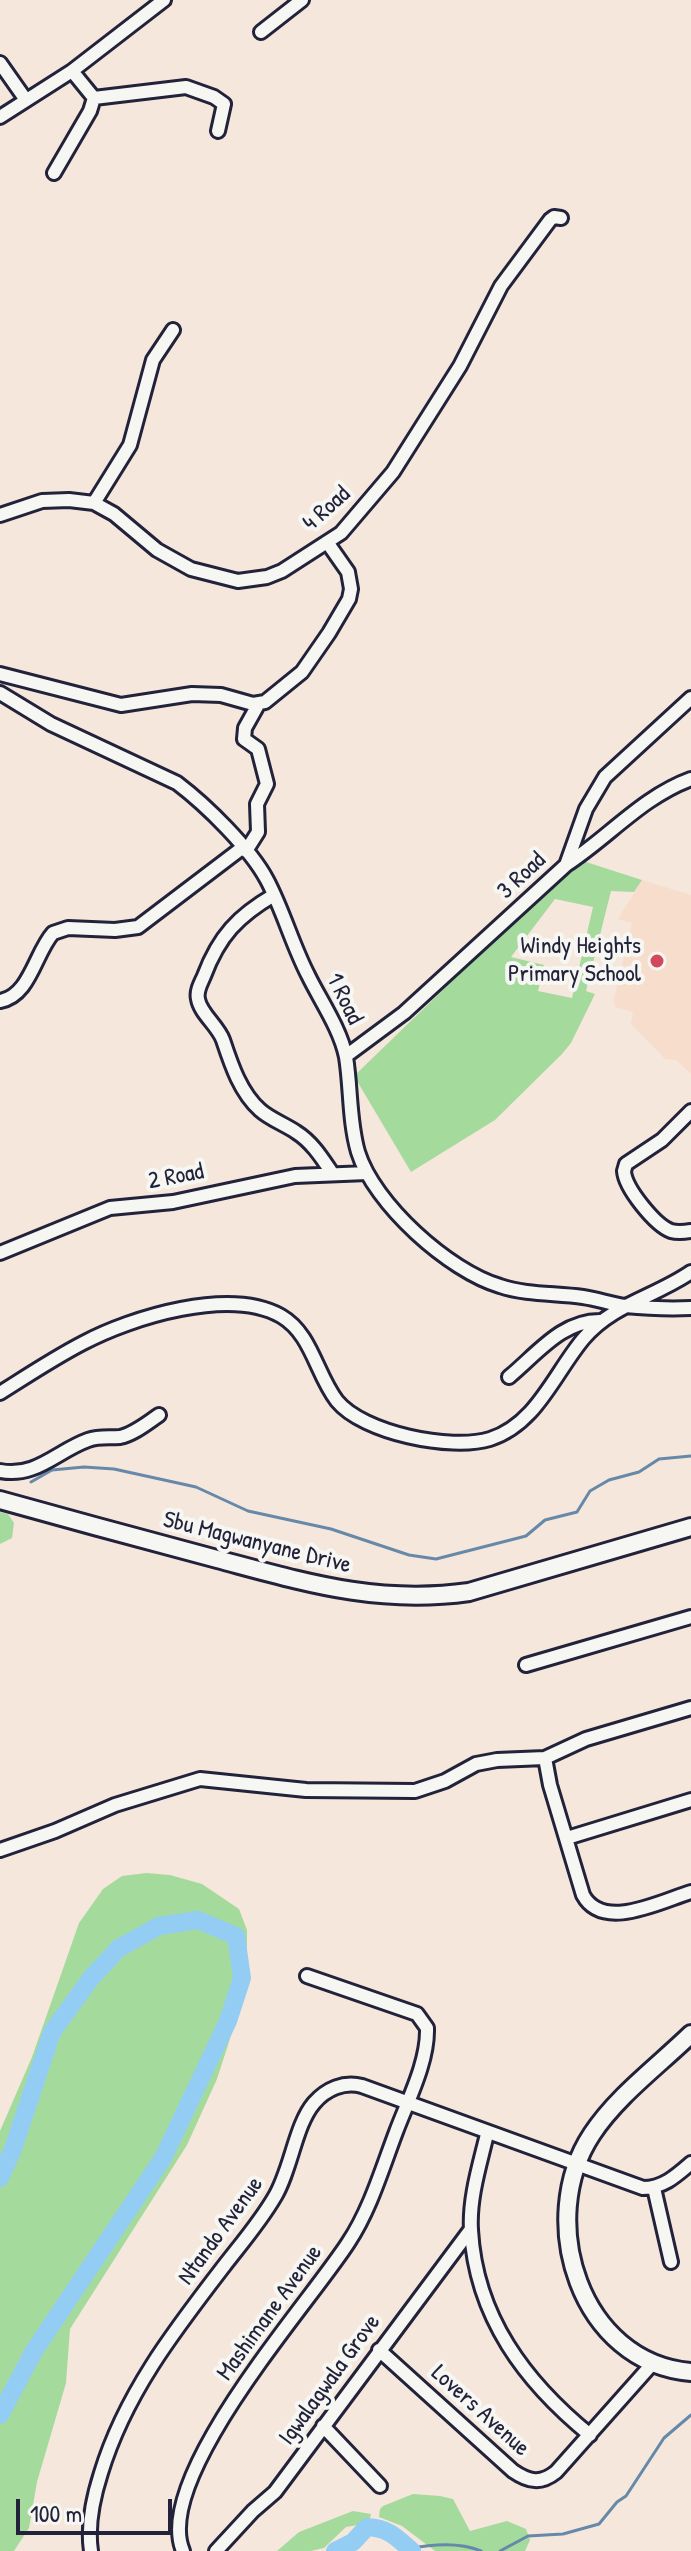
<!DOCTYPE html>
<html>
<head>
<meta charset="utf-8">
<style>
	body { margin:0 }
	#map { position:relative; width:691px; height:2551px; overflow:hidden; background:#f6e7dc; font-family:"Patrick Hand",sans-serif }
	canvas { display:block }
	.scale { position:absolute; left:16px; top:2499px; width:156px; height:36px; box-sizing:border-box; border:4px solid #22223b; border-top:0; padding-left:10px; font-size:24px; line-height:28px; white-space:nowrap; color:#22223b; -webkit-text-stroke:6px #f6f6f2; paint-order:stroke }
</style>
</head>
<body>
<div id="map">
<canvas width="691" height="2551"></canvas>
<div class="scale">100 m</div>
</div>
<script>
const ctx = document.querySelector('canvas').getContext('2d');
ctx.lineJoin = 'round';
function fill(path, color) {
  ctx.fillStyle = color;
  ctx.fill(path, 'evenodd');
}
function stroke(path, color, width, dash) {
  ctx.strokeStyle = color;
  ctx.lineWidth = width;
  ctx.lineCap = dash ? 'butt' : 'round';
  ctx.setLineDash(dash || []);
  ctx.stroke(path);
}
function write(font, color, halo, rows, align = 'center') {
  ctx.font = font + ' "Patrick Hand",sans-serif';
  ctx.lineWidth = 8;
  ctx.setLineDash([]);
  ctx.textBaseline = 'middle';
  ctx.strokeStyle = halo;
  ctx.fillStyle = color;
  for (const [text, x, y, turn = 0] of rows) {
    ctx.save();
    ctx.translate(x, y);
    ctx.rotate((+turn || 0) * Math.PI / 180);
    ctx.textAlign = isNaN(turn) ? turn : align;
    if (halo) ctx.strokeText(text, 0, 0);
    ctx.fillText(text, 0, 0);
    ctx.restore();
  }
}
fill(new Path2D(`
	M642,880L691,895V1074L676,1060L665,1059L631,1024L633,1012L615,1007L614,999L632,923L618,919Z`), '#f6ddcc');
fill(new Path2D(`
	M583,861L642,880L634,892L611,891L586,991L595,994L571,1043L562,1054L495,1120L411,1172L354,1076L568,869ZM555,899L593,907L572,998L538,991L544,965L511,957Z
	M0,1512L8,1514L14,1523L12,1538L0,1544Z
	M146,1873L170,1875L202,1884L239,1909L247,1930V1986L217,2079L187,2145L70,2329L66,2383L37,2482L29,2528L14,2551H0V2131L32,2057L79,1923L103,1889L122,1876Z
	M413,2494L440,2496L453,2499L470,2531L507,2521L526,2529L530,2540L525,2551H435L402,2526L379,2517L380,2509L383,2506Z
	M353,2511L371,2514L370,2518L358,2525L346,2527L324,2548L311,2551H277L299,2532Z`), '#a5da9d');
stroke(new Path2D(`
	M31,1482L52,1470L84,1467L114,1469L196,1487L248,1511L331,1529L409,1555L436,1559L526,1536L545,1520L577,1512L590,1491L609,1480L639,1472L659,1459L691,1456
	M409,2549C433,2544 459,2542 481,2551
	M500,2551L528,2536L563,2534L599,2524L617,2502L626,2496L664,2438L691,2415`), '#6689a9', 3);
stroke(new Path2D(`
	M0,2178L13,2149L52,2032L91,1978L119,1948L159,1926L198,1920L236,1936L242,1978L228,2021L163,2158L34,2351L0,2415
	M335,2551L353,2542L367,2527C389,2528 397,2538 412,2551`), '#93cdf3', 18);
const street = new Path2D(`
	M261,32L302,0
	M0,63L26,100
	M72,71L94,98L186,87L214,97L224,104L218,131
	M0,117L72,71L164,0
	M54,173L90,111L94,98
	M94,503L130,445L153,360L173,330
	M0,515L42,501L69,500L94,503L114,514L157,550L191,569L238,581L267,577L282,571L341,533L393,472L460,366L501,286L550,220L554,217L561,218
	M0,674L121,705L192,694L221,695L253,704L265,702L302,672L329,633L349,599L351,589L348,572L327,542
	M0,693L51,724L177,783C206,805 250,848 267,880C283,910 292,944 308,975C320,1000 340,1028 346,1057C351,1088 349,1121 358,1152C374,1204 449,1271 500,1286C527,1295 555,1293 583,1297C597,1299 611,1304 625,1306C646,1308 669,1309 691,1308
	M246,851L258,832L257,804L267,784L258,749L244,739L245,728L259,703
	M566,865C609,837 642,797 691,779
	M274,895C238,916 219,936 204,976C201,983 196,991 198,999C200,1013 218,1026 223,1040C231,1064 240,1092 260,1110C270,1119 284,1124 296,1132C312,1142 322,1158 332,1173
	M0,1001C30,996 35,953 53,933L68,928L115,930L138,927L242,848
	M346,1056L404,1013L566,865L586,809L605,777L691,698
	M691,1111L662,1140L626,1164L624,1171C625,1188 655,1225 671,1231C678,1233 685,1232 691,1231
	M0,1253L110,1208L173,1202L295,1176L367,1173
	M509,1377C537,1354 562,1320 601,1321
	M0,1393C27,1376 54,1358 83,1343C132,1317 230,1287 281,1316C312,1334 316,1374 337,1401C363,1433 451,1451 490,1439C537,1424 555,1372 584,1338C613,1304 655,1297 691,1272
	M0,1471C36,1478 57,1451 88,1440C99,1436 109,1438 120,1437C134,1434 147,1423 159,1415
	M526,1665L691,1617
	M545,1758L550,1785L583,1895C603,1932 661,1901 691,1892
	M567,1838L691,1800
	M0,1850L55,1831L115,1805L200,1779L306,1790L415,1791L445,1781L476,1764L497,1760L545,1758L586,1739L691,1708
	M487,2134C480,2164 469,2198 471,2230C476,2317 525,2382 590,2435
	M654,2188L671,2262
	M379,2350L513,2471C529,2482 541,2484 556,2472L653,2363
	M323,2426L380,2486
	M91,2551C87,2525 93,2498 101,2473C125,2394 174,2331 224,2266C241,2244 260,2222 274,2198C291,2171 295,2125 314,2103C326,2089 344,2081 362,2086L643,2188C663,2188 676,2176 691,2163
	M183,2551C152,2478 308,2305 348,2243C370,2210 382,2169 396,2132C408,2100 428,2062 427,2028L417,2014L307,1976
	M216,2551L253,2511L275,2492L471,2229`);
const secondary = new Path2D(`
	M0,1500C72,1520 145,1540 217,1559C304,1582 377,1605 469,1592L691,1527
	M691,2034C658,2066 617,2096 592,2134C535,2220 580,2363 691,2372`);
stroke(street, '#22223b', 18);
stroke(secondary, '#22223b', 22);
stroke(street, '#f6f6f2', 12);
stroke(secondary, '#f6f6f2', 16);
for (const [x, y, r, color] of [
	[657,961,8,"#d1495b"]
]) {
  const dot = new Path2D();
  dot.arc(x, y, r, 0, 2 * Math.PI);
  ctx.fillStyle = color;
  ctx.fill(dot);
  stroke(dot, '#f6f6f2', 3);
}
write('24px', '#22223b', '#f6f6f2', [
	["4 Road",327,509,-42],
	["3 Road",522,876,-43],
	["1 Road",344,999,64],
	["2 Road",176,1177,-11],
	["Sbu Magwanyane Drive",257,1543,14],
	["Ntando Avenue",221,2231,-54],
	["Mashimane Avenue",270,2313,-54],
	["Igwalagwala Grove",330,2380,-54],
	["Lovers Avenue",480,2411,42]
]);
write('24px', '#22223b', '#f6f6f2', [
	["Windy Heights",641,947],
	["Primary School",641,975]
], 'right');
</script>
</body>
</html>
